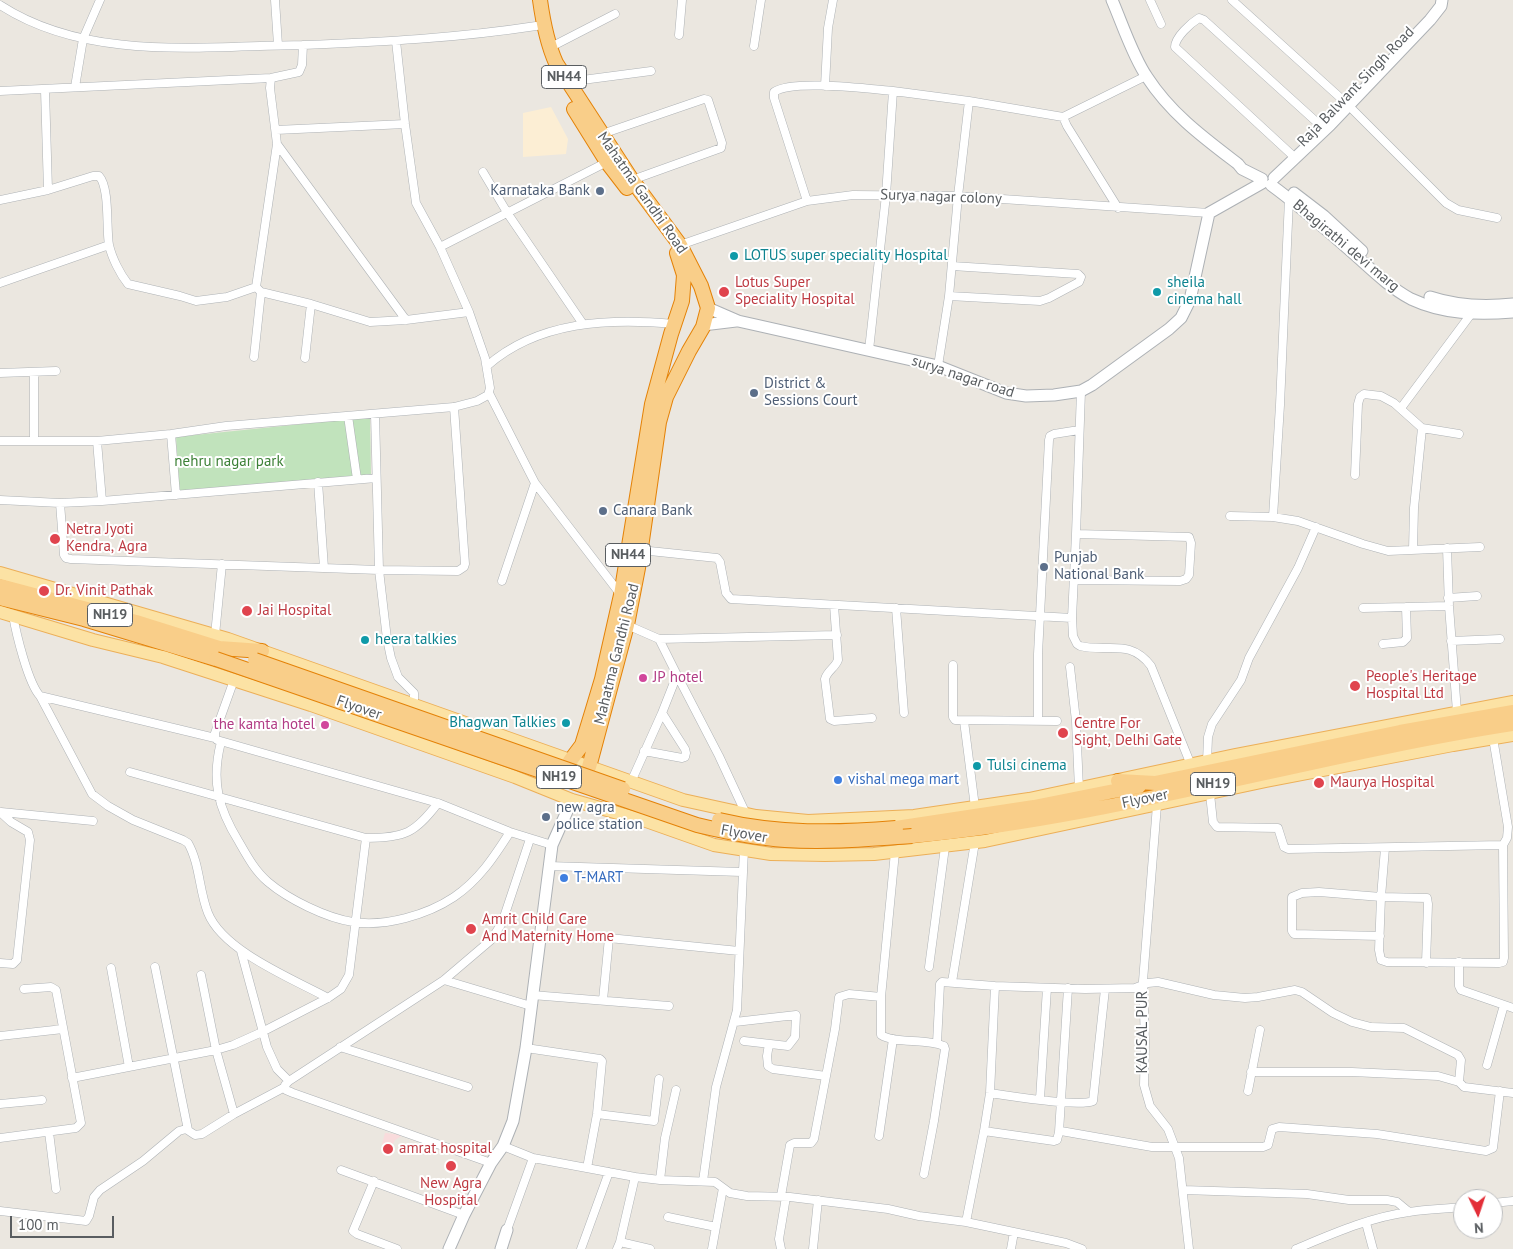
<!DOCTYPE html>
<html>
<head>
<meta charset="utf-8">
<style>
	body { margin:0 }
	#map { position:relative; width:1513px; height:1249px; overflow:hidden; background:#ebe7e0; font-family:"PT Sans",sans-serif }
	canvas { display:block }
	.north { position:absolute; left:1453px; top:1189px; width:50px; height:50px; box-sizing:border-box; background:#fff; border:1px solid #bdbebf; border-radius:50%; rotate:176deg; font-size:14px; font-weight:700; line-height:20px; text-align:center; color:#595d60 }
	.north::after { content:''; display:block; margin:auto; width:18px; height:22px; background:#e32e38; clip-path:polygon(50% 0,100% 100%,50% 72%,0 100%) }
	.scale { position:absolute; left:10px; top:1216px; width:104px; height:22px; box-sizing:border-box; border:2px solid #595d60; border-top:0; padding-left:6px; font-size:15px; line-height:18px; white-space:nowrap; color:#595d60; -webkit-text-stroke:4px #fff; paint-order:stroke }
</style>
</head>
<body>
<div id="map">
<canvas width="1513" height="1249"></canvas>
<div class="north">N</div>
<div class="scale">100 m</div>
</div>
<script>
const ctx = document.querySelector('canvas').getContext('2d');
ctx.lineJoin = 'round';
function fill(path, color) {
  ctx.fillStyle = color;
  ctx.fill(path, 'evenodd');
}
function stroke(path, color, width, dash) {
  ctx.strokeStyle = color;
  ctx.lineWidth = width;
  ctx.lineCap = dash ? 'butt' : 'round';
  ctx.setLineDash(dash || []);
  ctx.stroke(path);
}
function write(font, color, halo, rows, align = 'center') {
  ctx.font = font + ' "PT Sans",sans-serif';
  ctx.lineWidth = 4;
  ctx.setLineDash([]);
  ctx.textBaseline = 'middle';
  ctx.strokeStyle = halo;
  ctx.fillStyle = color;
  for (const [text, x, y, turn = 0] of rows) {
    ctx.save();
    ctx.translate(x, y);
    ctx.rotate((+turn || 0) * Math.PI / 180);
    ctx.textAlign = isNaN(turn) ? turn : align;
    if (halo) ctx.strokeText(text, 0, 0);
    ctx.fillText(text, 0, 0);
    ctx.restore();
  }
}
fill(new Path2D(`
	M551,107L568,139L566,154L523,157V113Z`), '#fceed4');
fill(new Path2D(`
	M385,1133L403,1135L395,1140L388,1154L382,1144Z`), '#f9dbdc');
fill(new Path2D(`
	M370,417L371,477L180,498L176,437Z`), '#c1e3bc');
const street = new Path2D(`
	M275,0L278,45
	M1150,0L1161,24
	M1232,0L1345,102
	M0,5C88,62 203,46 303,45
	M679,35L682,0
	M754,46L761,0
	M549,48L615,14
	M271,78L270,88L277,144L256,287L261,292L311,304L370,322L406,320L469,312
	M567,82L651,71
	M825,86L828,28L833,0
	M75,87L83,39L100,0
	M45,90L48,190
	M0,91L271,78L299,72L302,65L303,45C381,42 458,38 536,26
	M893,91L969,101L1063,117
	M1349,106L1446,203L1458,210L1497,218
	M276,130L405,124
	M602,134L704,99L708,100L722,143L721,148L632,180
	M277,144L406,320
	M1291,154L1175,47C1175,37 1191,23 1199,18L1204,20L1321,126
	M483,172L508,214L583,324
	M0,200L48,190L93,176H99C110,188 106,228 109,245C112,258 120,274 128,284L180,296L196,301L227,297L256,287
	M807,201L774,98V92C792,79 869,89 893,91L886,195L869,350
	M1118,208L1067,126L1063,117L1146,76
	M680,245L807,201L853,195L958,196L1209,213
	M440,247L607,162
	M0,283L109,245
	M949,296L1040,301L1049,298L1079,282L1081,277L1078,274L952,266
	M254,357L261,292
	M305,358L311,304
	M487,366C538,321 609,318 674,324
	M938,366L949,296L958,196L969,101
	M34,372V440
	M0,373L56,371
	M1081,391L1076,534L1072,618L1073,636L1077,644L1080,646C1108,653 1130,638 1151,666L1191,765
	M489,393L535,483L621,595
	M1401,408L1474,310
	M375,414L379,570L387,639L391,658L398,677L414,693V704
	M348,416L357,479
	M171,434L176,495
	M0,441H97L171,434L226,426L454,407L477,401L488,395L490,388L485,358L469,312L440,247L416,203L405,124L396,41
	M97,441L102,501
	M1355,475L1358,404L1360,397L1364,394L1381,396L1394,403L1422,428L1459,434
	M318,482L324,568
	M0,500L60,503L102,501L376,478
	M60,503L64,555L66,558L71,559L379,570L458,571L464,567L465,564L454,407
	M1230,516L1273,517L1298,521L1363,544L1388,551L1480,547
	M1273,517L1280,405L1289,199
	M1447,548L1449,606L1457,712
	M640,550L717,558L720,562L726,593L731,599L1072,618
	M1413,550L1414,508L1422,428
	M1074,580L1180,581L1186,579L1189,575L1191,543L1189,537L1076,534
	M502,581L535,483
	M1448,598L1477,596
	M834,605L838,660C835,668 827,671 825,679L830,719L834,721L872,718
	M896,608L904,713
	M1363,608L1449,606
	M13,615C16,633 28,683 40,696L215,738
	M627,625L659,639L677,675L662,713
	M215,635L222,564
	M659,639L837,635
	M1451,641L1500,639
	M1383,644L1403,642L1407,638L1406,607
	M953,665V717L955,720L1057,721
	M1070,667L1076,721L1079,789
	M677,675L719,756L746,814
	M234,680L215,733V738L217,740L438,803L510,832L552,845
	M40,696L92,794L108,806L133,820L183,840L188,843C200,864 199,891 208,913C223,951 293,979 328,998
	M964,721L975,807
	M1038,721V654L1049,440L1050,436L1054,434L1079,430
	M221,742C211,781 218,808 239,842C247,856 255,871 268,882C288,899 326,918 353,922C385,927 427,915 454,897C479,880 494,857 510,832
	M1207,762L1208,737L1212,724L1241,680L1249,658L1298,568L1316,527
	M130,772L366,838C405,838 415,833 438,803
	M631,782L662,713L685,749L686,753L685,757L682,758L644,751
	M1210,794L1213,822L1217,827L1278,828L1284,847L1288,849L1503,845L1507,838L1508,827L1493,738
	M1157,805L1143,981L1145,1042L1144,1085L1150,1106L1168,1129L1179,1158L1189,1249
	M0,812L11,822L28,832L30,840L17,960L13,964L0,963
	M1,812L93,821
	M1385,848L1381,897L1379,950L1381,960L1387,962L1499,963L1503,962L1504,958L1503,845
	M895,852L881,997V1035C895,1044 926,1038 944,1046L945,1049L934,1121L924,1174
	M548,866L742,872
	M1380,936L1294,934L1292,931V897L1302,893L1319,892L1381,897L1427,898L1428,904L1426,963
	M241,951L267,1047L277,1069L289,1081
	M1459,962V986L1461,990L1513,1008
	M155,967L188,1130
	M929,967L945,847
	M111,968L129,1067
	M201,975L216,1050L234,1114
	M444,980L531,1006
	M952,982L975,842
	M532,995L669,1006
	M603,1000L609,938L739,951
	M735,1022L796,1015L795,1037L788,1046L744,1041
	M0,1036L63,1029
	M937,1043L940,984L942,982L995,986L1085,989L1135,988L1148,983L1158,982L1214,995L1245,998L1258,997L1295,990L1302,992L1333,1013L1352,1022L1371,1027L1404,1028L1458,1055L1461,1060L1459,1082
	M769,1044L767,1056L768,1066L773,1069L826,1076
	M340,1047L468,1087
	M526,1048L600,1059L602,1061L597,1114L587,1168
	M1487,1065L1504,1005
	M1251,1072H1352L1438,1076L1459,1082L1464,1087L1513,1093
	M72,1078L216,1050L233,1045L262,1032L328,998L341,989L349,975L366,838
	M1248,1091L1260,1030
	M990,1093C1009,1096 1079,1107 1093,1101L1105,989
	M1040,1099L1047,988
	M0,1104L42,1100
	M597,1114L654,1121L659,1079
	M984,1131L1054,1141L1057,1140L1059,1132L1061,1131L1152,1147H1263L1268,1145L1272,1129L1279,1127L1377,1134L1486,1151L1493,1148L1500,1091
	M49,1132L56,1189
	M1059,1132L1068,988
	M879,1136L893,1039
	M0,1138L76,1128L81,1123L56,990L51,987L24,989
	M503,1146L533,1158L635,1177L660,1180L715,1182L730,1193L747,1196L790,1197L888,1209L919,1216L966,1222L1066,1243L1082,1249
	M491,1163L293,1093L286,1090L285,1085L289,1081L444,980L491,940L502,923L530,839
	M341,1170L464,1215
	M660,1180L665,1138L676,1090
	M374,1181L353,1231L357,1234L397,1249
	M703,1181L716,1087L737,1010L744,849
	M1183,1190L1307,1194L1349,1200H1387L1397,1202L1409,1212
	M781,1196L790,1145L794,1143H811L814,1139L835,1029L839,997L849,994L881,997
	M1493,1203L1513,1201
	M0,1211L86,1221L89,1216L94,1197L100,1190L143,1161L179,1131L186,1129L195,1135L202,1134L234,1114L285,1087
	M668,1217L716,1227
	M966,1222L984,1131L990,1093L995,986
	M1366,1223L1373,1249
	M507,1230L533,1158
	M620,1242L650,1249
	M581,1249L609,1172
	M617,1249L620,1242L635,1177
	M712,1249L723,1188
	M781,1249L779,1239L786,1197
	M813,1249L818,1200
	M1011,1249L1014,1232
	M1296,1249C1332,1234 1370,1217 1409,1212C1427,1209 1445,1209 1463,1207`);
const secondary = new Path2D(`
	M1112,0C1122,23 1133,57 1147,77C1171,114 1204,138 1238,164L1242,169L1262,179
	M1274,178L1330,125L1430,20L1441,6L1442,0
	M1271,185C1300,206 1327,230 1354,254C1371,269 1390,288 1411,299C1443,314 1478,315 1513,312
	M1294,193L1324,216L1362,251
	M1430,297C1457,306 1485,307 1513,304
	M708,308L738,321L756,325L938,366L1006,393L1026,396L1054,395L1081,391L1092,385L1169,329L1181,318L1190,300L1209,213L1262,183
	M703,325L736,321
	M449,1249L464,1215L491,1163L503,1146L513,1121L526,1048L552,845L572,800
	M501,1249L507,1230`);
const primary = new Path2D(`
	M0,573L228,639L683,800L756,816L808,821L914,816L1029,799L1235,755L1513,702
	M0,612L93,640L163,657L311,705L515,777L572,800L646,821L714,845L771,854L825,855L874,854L985,841L1266,781L1453,745L1513,735`);
const highway = new Path2D(`
	M540,0C543,22 547,43 556,63L632,180L680,245L701,286L708,308L703,327L689,351L666,397L659,422L638,568L627,625L589,767
	M574,109L607,162L627,188
	M0,586L136,622L219,648L262,651
	M0,598L84,619L216,659
	M570,761L582,745L593,709L602,679L621,595L652,404L671,334L682,301L684,275L677,253
	M1118,781L1155,783L1400,732L1513,712
	M896,828L1034,807L1139,786
	M912,836C1115,817 1312,755 1513,724`);
stroke(street, '#aeb2b5', 9);
stroke(secondary, '#adb1b5', 13);
stroke(primary, '#ecaf58', 14);
stroke(highway, '#e48207', 16);
stroke(street, '#fff', 8);
stroke(secondary, '#fff', 11);
stroke(primary, '#fce2a4', 12);
stroke(highway, '#f9ce89', 14);
const highwayBridge = new Path2D(`
	M216,659L697,825C726,832 755,838 785,840C827,843 870,839 912,836
	M255,660L623,789
	M719,820C778,834 836,833 896,828`);
stroke(highwayBridge, '#e48207', 16, []);
stroke(highwayBridge, '#f9ce89', 14);
for (const [x, y, r, color] of [
	[600,191,5,"#5c6f8a"],
	[734,256,5,"#0f9aa8"],
	[724,292,6,"#e0444e"],
	[1157,292,5,"#0f9aa8"],
	[754,393,5,"#5c6f8a"],
	[603,511,5,"#5c6f8a"],
	[55,539,6,"#e0444e"],
	[1044,567,5,"#5c6f8a"],
	[44,591,6,"#e0444e"],
	[247,611,6,"#e0444e"],
	[365,640,5,"#0f9aa8"],
	[643,678,5,"#d1479c"],
	[1355,686,6,"#e0444e"],
	[566,723,5,"#0f9aa8"],
	[325,725,5,"#d1479c"],
	[1063,733,6,"#e0444e"],
	[977,766,5,"#0f9aa8"],
	[838,780,5,"#3f7fe0"],
	[1319,783,6,"#e0444e"],
	[546,817,5,"#5c6f8a"],
	[564,878,5,"#3f7fe0"],
	[471,929,6,"#e0444e"],
	[388,1149,6,"#e0444e"],
	[451,1166,6,"#e0444e"]
]) {
  const dot = new Path2D();
  dot.arc(x, y, r, 0, 2 * Math.PI);
  ctx.fillStyle = color;
  ctx.fill(dot);
  stroke(dot, '#fff', 2);
}
for (const [x, y, w] of [
	[564,77,45],
	[628,555,45],
	[110,615,45],
	[559,777,45],
	[1213,784,45]
]) {
  const box = new Path2D();
  box.roundRect(x - w / 2, y - 11.5, w, 23, 4);
  ctx.fillStyle = '#fff';
  ctx.fill(box);
  stroke(box, '#595d60', 1);
}
write('bold 14px', '#595d60', null, [
	["NH44",564,77],
	["NH44",628,555],
	["NH19",110,615],
	["NH19",559,777],
	["NH19",1213,784]
]);
write('15px', '#595d60', '#fff', [
	["Raja Balwant Singh Road",1356,87,-46],
	["Mahatma Gandhi Road",642,193,55],
	["Surya nagar colony",941,197,2],
	["Bhagirathi devi marg",1346,246,40],
	["surya nagar road",963,377,18],
	["Mahatma Gandhi Road",617,654,-76],
	["Flyover",359,708,19],
	["Flyover",1145,799,-12],
	["Flyover",744,834,10],
	["KAUSAL PUR",1143,1032,-90]
]);
write('15px', '#4e5e75', '#fff', [
	["Karnataka Bank",590,191,"right"],
	["District &",764,384],
	["Sessions Court",764,401],
	["Canara Bank",613,511],
	["Punjab",1054,558],
	["National Bank",1054,575],
	["new agra",556,808],
	["police station",556,825]
], 'left');
write('15px', '#0d838f', '#fff', [
	["LOTUS super speciality Hospital",744,256],
	["sheila",1167,283],
	["cinema hall",1167,300],
	["heera talkies",375,640],
	["Bhagwan Talkies",556,723,"right"],
	["Tulsi cinema",987,766]
], 'left');
write('15px', '#be3a42', '#fff', [
	["Lotus Super",735,283],
	["Speciality Hospital",735,300],
	["Netra Jyoti",66,530],
	["Kendra, Agra",66,547],
	["Dr. Vinit Pathak",55,591],
	["Jai Hospital",258,611],
	["People's Heritage",1366,677],
	["Hospital Ltd",1366,694],
	["Centre For",1074,724],
	["Sight, Delhi Gate",1074,741],
	["Maurya Hospital",1330,783],
	["Amrit Child Care",482,920],
	["And Maternity Home",482,937],
	["amrat hospital",399,1149],
	["New Agra",451,1184,"center"],
	["Hospital",451,1201,"center"]
], 'left');
write('15px', '#3d8137', '#fff', [
	["nehru nagar park",229,462]
]);
write('15px', '#b23c85', '#fff', [
	["JP hotel",653,678],
	["the kamta hotel",315,725,"right"]
], 'left');
write('15px', '#366cbe', '#fff', [
	["vishal mega mart",848,780],
	["T-MART",574,878]
], 'left');
</script>
</body>
</html>
